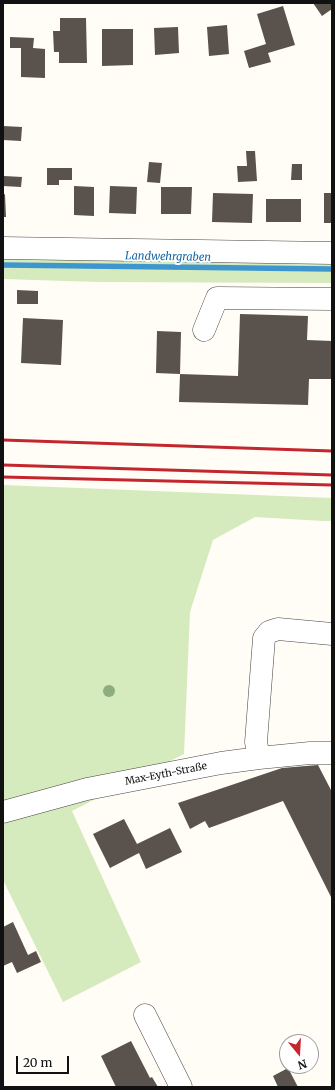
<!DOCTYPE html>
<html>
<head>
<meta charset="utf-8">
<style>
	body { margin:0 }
	#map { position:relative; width:335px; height:1090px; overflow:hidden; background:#fffdf5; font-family:Merriweather,serif }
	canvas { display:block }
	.frame { position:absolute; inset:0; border:4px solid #111; pointer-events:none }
	.north { position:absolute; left:279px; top:1034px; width:40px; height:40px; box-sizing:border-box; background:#fff; border:1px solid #a0a0a0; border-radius:50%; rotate:162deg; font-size:11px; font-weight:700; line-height:16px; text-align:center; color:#111 }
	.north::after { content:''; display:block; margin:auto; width:14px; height:18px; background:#c4262e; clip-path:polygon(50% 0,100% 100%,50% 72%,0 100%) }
	.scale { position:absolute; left:16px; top:1056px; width:53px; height:18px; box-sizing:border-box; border:2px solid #111; border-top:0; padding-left:5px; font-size:12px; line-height:14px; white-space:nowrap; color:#111; -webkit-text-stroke:3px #fff; paint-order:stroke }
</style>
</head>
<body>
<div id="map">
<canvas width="335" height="1090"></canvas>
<div class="frame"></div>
<div class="north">N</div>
<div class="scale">20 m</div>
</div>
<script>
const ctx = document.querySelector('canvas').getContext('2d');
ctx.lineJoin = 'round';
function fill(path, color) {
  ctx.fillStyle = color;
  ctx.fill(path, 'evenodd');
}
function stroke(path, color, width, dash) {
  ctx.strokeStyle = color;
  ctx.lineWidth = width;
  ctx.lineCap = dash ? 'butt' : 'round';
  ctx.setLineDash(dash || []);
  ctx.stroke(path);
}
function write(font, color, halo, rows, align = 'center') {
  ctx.font = font + ' Merriweather,serif';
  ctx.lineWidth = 4;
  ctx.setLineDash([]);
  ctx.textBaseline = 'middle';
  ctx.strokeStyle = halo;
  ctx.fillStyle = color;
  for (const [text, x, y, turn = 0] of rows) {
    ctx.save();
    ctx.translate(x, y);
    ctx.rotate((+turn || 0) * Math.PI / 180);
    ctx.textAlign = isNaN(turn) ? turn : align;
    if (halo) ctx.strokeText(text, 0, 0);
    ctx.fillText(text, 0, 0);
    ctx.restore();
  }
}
fill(new Path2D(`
	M3,258L332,263V283L98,282L3,279Z
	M3,485L332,498V521H323L255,517L213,540L190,612L184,754L72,811L141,962L63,1002L3,880Z`), '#d5ebbd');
stroke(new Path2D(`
	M3,265L332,269`), '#3f96cf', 5.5);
fill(new Path2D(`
	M313,3H332V9L322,16Z
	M283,6L295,45L268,53L271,62L249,68L244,51L266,44L257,14Z
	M60,18H86L87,63H59V52H54L53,31H60Z
	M227,25L229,54L209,56L207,27Z
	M178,27L179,53L155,55L154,28Z
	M102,29H133V65L102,66Z
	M10,37L34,38L33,48L45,49V78L21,77V48H10Z
	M3,126L22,127L21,141L3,140Z
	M246,151H255L257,181L238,182L237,166H247Z
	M149,162L162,163L160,183L147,182Z
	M292,164H302V180H291Z
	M47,168H72V180H59V185H47Z
	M4,176L22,177L21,187L3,186Z
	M74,186L94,187V216L74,215Z
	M110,186L137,187L136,214L109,213Z
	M161,187H192L191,214H161Z
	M213,193L253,194L252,223L212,222Z
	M324,193H332V223H324Z
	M5,194L6,217H3V195Z
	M266,199H301V222H266Z
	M17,290L38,291V304H17Z
	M240,314L308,316L307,340L332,341V379H309L308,405L179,402L180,374L156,373L157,331L181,332L180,374L238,376Z
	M23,318L63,320L61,365L21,363Z
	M318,765L332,792V899L283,801L209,828L205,821L190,829L178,803L282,768Z
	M124,819L137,844L170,828L182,852L146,869L139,853L110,868L93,834Z
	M13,922L28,955L36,951L41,962L17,973L12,962L3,966V927Z
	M131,1041L150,1078L152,1077L158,1087H116L101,1056Z
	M288,1068L298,1087H278L273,1076Z`), '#5a524d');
const minor = new Path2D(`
	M3,248L332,253
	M204,330L217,298L332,299
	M259,758L256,742L264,638L269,632L278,629L332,634
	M3,812L87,789L221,763L259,758L310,753H332
	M145,1015L181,1087`);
stroke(minor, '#444', 23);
stroke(minor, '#fff', 22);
stroke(new Path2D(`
	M3,440L332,451
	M3,465L332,475
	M3,477L332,485`), '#c4262e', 3);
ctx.fillStyle = '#8dad7f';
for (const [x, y] of [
	[109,691]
]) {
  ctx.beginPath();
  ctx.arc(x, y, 6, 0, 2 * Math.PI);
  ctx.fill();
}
write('10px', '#111', '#fff', [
	["Max-Eyth-Straße",166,774,-11]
]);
write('italic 11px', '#1768a6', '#fff', [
	["Landwehrgraben",168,257,1]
]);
</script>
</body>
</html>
